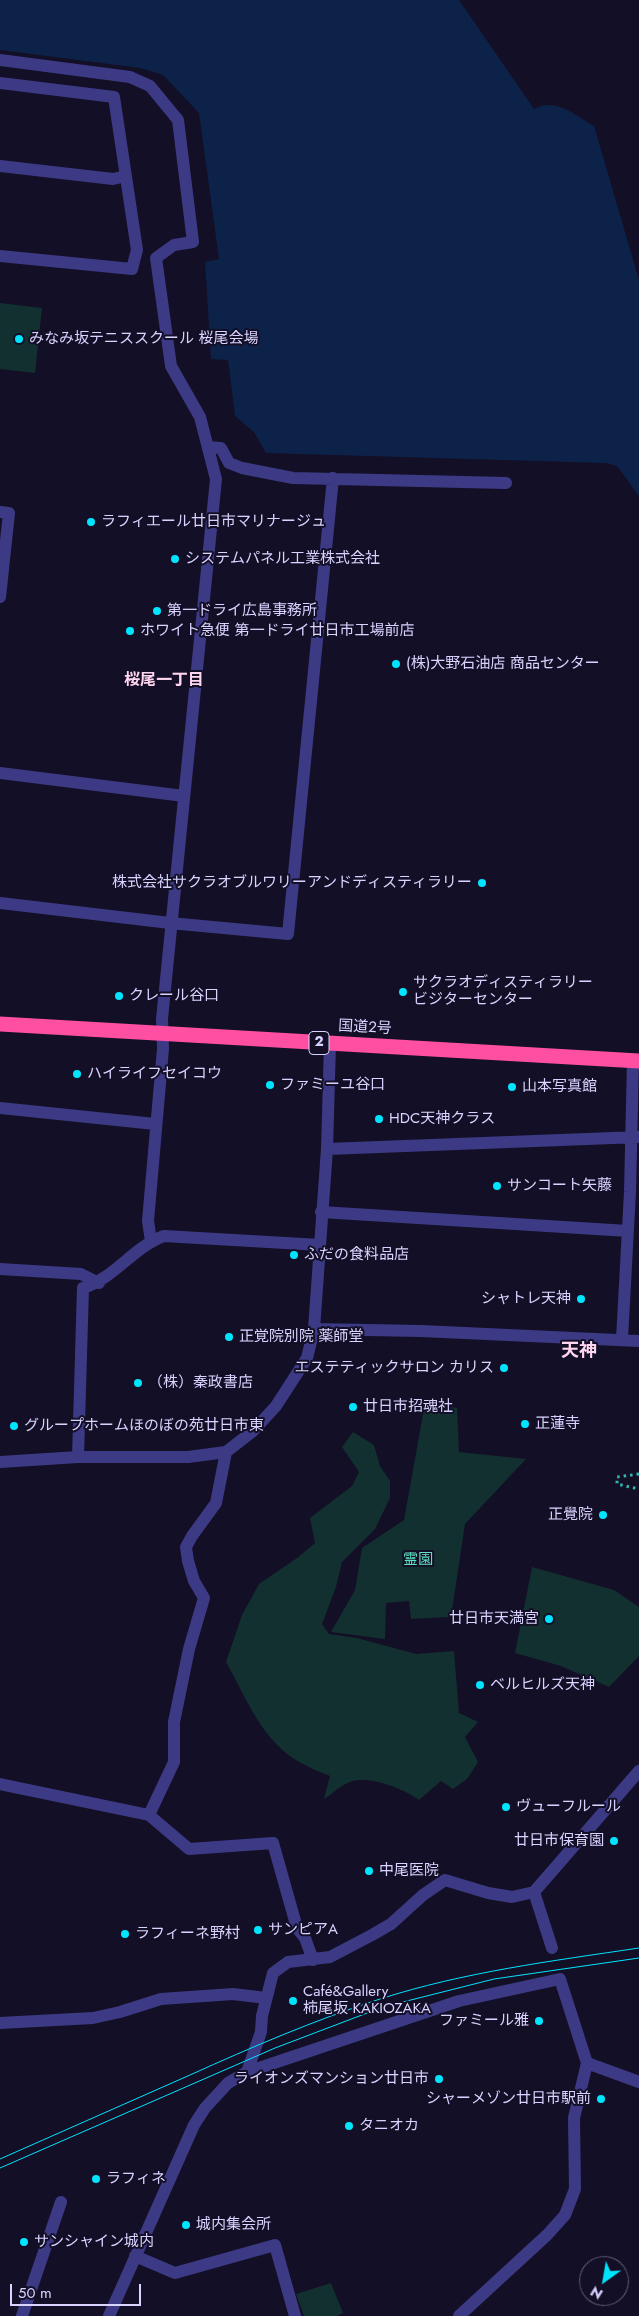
<!DOCTYPE html>
<html>
<head>
<meta charset="utf-8">
<style>
	body { margin:0 }
	#map { position:relative; width:639px; height:2316px; overflow:hidden; background:#130f26; font-family:Jost,sans-serif }
	canvas { display:block }
	.north { position:absolute; left:579px; top:2256px; width:50px; height:50px; box-sizing:border-box; background:#130f26; border:1px solid #625e7d; border-radius:50%; rotate:212deg; font-size:14px; font-weight:700; line-height:20px; text-align:center; color:#d9d4ff }
	.north::after { content:''; display:block; margin:auto; width:18px; height:22px; background:#00e5ff; clip-path:polygon(50% 0,100% 100%,50% 72%,0 100%) }
	.scale { position:absolute; left:10px; top:2284px; width:131px; height:22px; box-sizing:border-box; border:2px solid #d9d4ff; border-top:0; padding-left:6px; font-size:15px; line-height:18px; white-space:nowrap; color:#d9d4ff; -webkit-text-stroke:4px #130f26; paint-order:stroke }
</style>
</head>
<body>
<div id="map">
<canvas width="639" height="2316"></canvas>
<div class="north">N</div>
<div class="scale">50 m</div>
</div>
<script>
const ctx = document.querySelector('canvas').getContext('2d');
ctx.lineJoin = 'round';
function fill(path, color) {
  ctx.fillStyle = color;
  ctx.fill(path, 'evenodd');
}
function stroke(path, color, width, dash) {
  ctx.strokeStyle = color;
  ctx.lineWidth = width;
  ctx.lineCap = dash ? 'butt' : 'round';
  ctx.setLineDash(dash || []);
  ctx.stroke(path);
}
function write(font, color, halo, rows, align = 'center') {
  ctx.font = font + ' Jost,"Noto Sans JP",sans-serif';
  ctx.lineWidth = 4;
  ctx.setLineDash([]);
  ctx.textBaseline = 'middle';
  ctx.strokeStyle = halo;
  ctx.fillStyle = color;
  for (const [text, x, y, turn = 0] of rows) {
    ctx.save();
    ctx.translate(x, y);
    ctx.rotate((+turn || 0) * Math.PI / 180);
    ctx.textAlign = isNaN(turn) ? turn : align;
    if (halo) ctx.strokeText(text, 0, 0);
    ctx.fillText(text, 0, 0);
    ctx.restore();
  }
}
fill(new Path2D(`
	M0,303L42,308L35,373L0,369Z
	M425,1403L457,1408L459,1452L526,1459L465,1524L451,1617L411,1619L409,1601L386,1603L385,1639L331,1632L355,1590L362,1548L404,1520Z
	M353,1432L374,1445L380,1466L390,1481V1498L375,1529L342,1562L336,1587L322,1624L329,1634L357,1638L416,1654L454,1651L459,1713L478,1722L465,1737L478,1762L467,1779L453,1789L441,1781L419,1800C404,1789 369,1775 350,1782C341,1785 332,1794 324,1799L330,1776C320,1772 310,1768 301,1763C262,1742 247,1699 226,1662L242,1615L259,1584L297,1558L315,1543L310,1518L352,1486L359,1472L342,1447Z
	M532,1567L614,1590L639,1607V1656L609,1687L561,1666L515,1653Z
	M331,2283L343,2313L337,2316H304L296,2294Z`), '#12302f');
fill(new Path2D(`
	M0,0H459L534,109C555,97 575,115 594,126L639,280V496L617,466L606,463L266,453L254,432L235,416L228,360L211,359L205,262L219,259L199,113L163,75L140,68L0,50Z`), '#0c2248');
stroke(new Path2D(`
	M639,1474L617,1477V1484L639,1489`), '#2fb8b0', 3, [2.5, 4]);
stroke(new Path2D(`
	M0,60L130,77L150,86L178,120L193,242L174,245L156,258L171,366L200,417L216,479L162,1019L163,1049L148,1221L151,1241
	M0,83L114,97L137,250L132,269L0,256
	M0,166L113,179L126,176
	M208,447L221,448L229,463L242,468L293,478L506,483
	M0,512L9,513L0,597
	M0,773L184,796
	M0,903L170,923L288,934L333,478
	M0,1108L155,1124
	M327,1149L639,1137
	M321,1212L628,1231
	M0,1269L81,1274L99,1283
	M314,1329L421,1331L639,1341
	M622,1339L630,1192L633,1061
	M226,1452L216,1503L192,1536L186,1547L188,1561L194,1581L204,1598L189,1649L174,1722V1762L149,1815L189,1849L273,1843L297,1928L305,1938L313,1960
	M78,1457L83,1288C115,1278 133,1247 164,1236L320,1245
	M0,1462L78,1457H188L226,1452L253,1431L276,1406L307,1358L314,1329L327,1149L330,1044
	M0,1784L149,1815
	M552,1948L534,1892L639,1771
	M0,2023L93,2018L120,2012L161,1999L233,1994L266,1998
	M587,2063L639,2082
	M247,2072L261,2032L262,2016L273,1973L288,1962L330,1957L372,1935L391,1924L423,1895L445,1880L488,1893L512,1897L534,1892
	M135,2256L175,2273L275,2245L295,2316
	M22,2316L61,2202
	M109,2316L194,2125L205,2108L228,2083L247,2072L459,2001L560,1979L587,2063L574,2118L575,2189L565,2215L547,2235L459,2316`), '#3d3a85', 12);
stroke(new Path2D(`
	M0,1024L639,1061`), '#ff4fa3', 15);
stroke(new Path2D(`
	M0,2159C63,2131 127,2103 190,2075C252,2047 315,2020 380,1999C464,1972 552,1961 639,1948
	M0,2168L275,2048L383,2007L494,1979L639,1958`), '#00e5ff', 1);
for (const [x, y, r, color] of [
	[19,339,5,"#00e5ff"],
	[91,522,5,"#00e5ff"],
	[175,559,5,"#00e5ff"],
	[157,611,5,"#00e5ff"],
	[130,631,5,"#00e5ff"],
	[396,664,5,"#00e5ff"],
	[482,883,5,"#00e5ff"],
	[403,992,5,"#00e5ff"],
	[119,996,5,"#00e5ff"],
	[77,1074,5,"#00e5ff"],
	[270,1085,5,"#00e5ff"],
	[512,1087,5,"#00e5ff"],
	[379,1119,5,"#00e5ff"],
	[497,1186,5,"#00e5ff"],
	[294,1255,5,"#00e5ff"],
	[581,1299,5,"#00e5ff"],
	[229,1337,5,"#00e5ff"],
	[504,1368,5,"#00e5ff"],
	[138,1383,5,"#00e5ff"],
	[353,1407,5,"#00e5ff"],
	[525,1424,5,"#00e5ff"],
	[14,1426,5,"#00e5ff"],
	[603,1515,5,"#00e5ff"],
	[549,1619,5,"#00e5ff"],
	[480,1685,5,"#00e5ff"],
	[506,1807,5,"#00e5ff"],
	[614,1841,5,"#00e5ff"],
	[369,1871,5,"#00e5ff"],
	[258,1930,5,"#00e5ff"],
	[125,1934,5,"#00e5ff"],
	[293,2001,5,"#00e5ff"],
	[539,2021,5,"#00e5ff"],
	[439,2079,5,"#00e5ff"],
	[601,2099,5,"#00e5ff"],
	[349,2126,5,"#00e5ff"],
	[96,2179,5,"#00e5ff"],
	[186,2225,5,"#00e5ff"],
	[24,2242,5,"#00e5ff"]
]) {
  const dot = new Path2D();
  dot.arc(x, y, r, 0, 2 * Math.PI);
  ctx.fillStyle = color;
  ctx.fill(dot);
  stroke(dot, '#130f26', 2);
}
for (const [x, y, w] of [
	[319,1043,20]
]) {
  const box = new Path2D();
  box.roundRect(x - w / 2, y - 11.5, w, 23, 4);
  ctx.fillStyle = '#130f26';
  ctx.fill(box);
  stroke(box, '#d9d4ff', 1);
}
write('bold 14px', '#d9d4ff', null, [
	["2",319,1043]
]);
write('15px', '#d9d4ff', '#130f26', [
	["みなみ坂テニススクール 桜尾会場",29,339],
	["ラフィエール廿日市マリナージュ",101,522],
	["システムパネル工業株式会社",185,559],
	["第一ドライ広島事務所",167,611],
	["ホワイト急便 第一ドライ廿日市工場前店",140,631],
	["(株)大野石油店 商品センター",406,664],
	["株式会社サクラオブルワリーアンドディスティラリー",472,883,"right"],
	["サクラオディスティラリー",413,983],
	["ビジターセンター",413,1000],
	["クレール谷口",129,996],
	["ハイライフセイコウ",87,1074],
	["ファミーユ谷口",280,1085],
	["山本写真館",522,1087],
	["HDC天神クラス",389,1119],
	["サンコート矢藤",507,1186],
	["ふだの食料品店",304,1255],
	["シャトレ天神",571,1299,"right"],
	["正覚院別院 薬師堂",239,1337],
	["エステティックサロン カリス",494,1368,"right"],
	["（株）秦政書店",148,1383],
	["廿日市招魂社",363,1407],
	["正蓮寺",535,1424],
	["グループホームほのぼの苑廿日市東",24,1426],
	["正覺院",593,1515,"right"],
	["廿日市天満宮",539,1619,"right"],
	["ベルヒルズ天神",490,1685],
	["ヴューフルール",516,1807],
	["廿日市保育園",604,1841,"right"],
	["中尾医院",379,1871],
	["サンピアA",268,1930],
	["ラフィーネ野村",135,1934],
	["Café&Gallery",303,1992],
	["柿尾坂 KAKIOZAKA",303,2009],
	["ファミール雅",529,2021,"right"],
	["ライオンズマンション廿日市",429,2079,"right"],
	["シャーメゾン廿日市駅前",591,2099,"right"],
	["タニオカ",359,2126],
	["ラフィネ",106,2179],
	["城内集会所",196,2225],
	["サンシャイン城内",34,2242]
], 'left');
write('15px', '#d9d4ff', '#130f26', [
	["国道2号",365,1028,3]
]);
write('15px', '#5fe0c0', '#130f26', [
	["霊園",418,1560]
]);
write('bold 16px', '#ffd6f0', '#130f26', [
	["桜尾一丁目",164,681]
]);
write('bold 18px', '#ffd6f0', '#130f26', [
	["天神",579,1352]
]);
</script>
</body>
</html>
